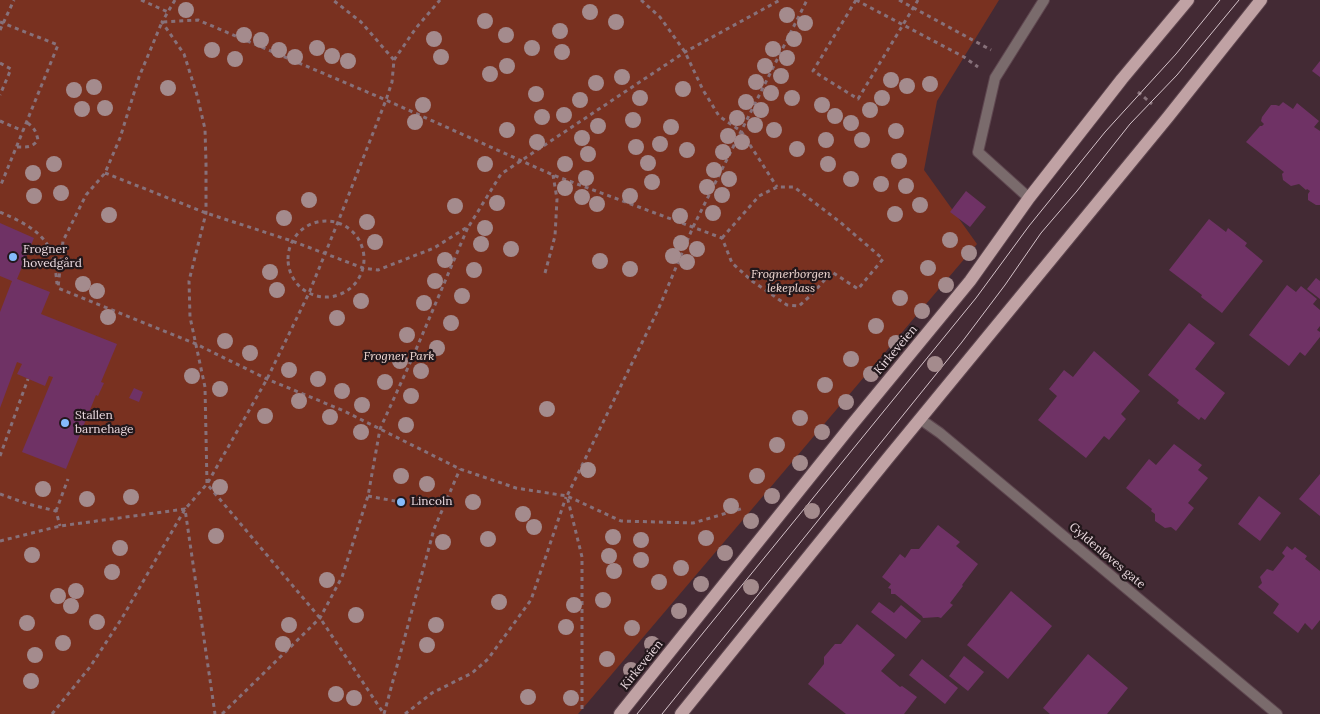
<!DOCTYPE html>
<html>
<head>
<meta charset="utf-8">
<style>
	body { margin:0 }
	canvas { display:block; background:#432a34 }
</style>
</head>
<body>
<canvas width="1320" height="714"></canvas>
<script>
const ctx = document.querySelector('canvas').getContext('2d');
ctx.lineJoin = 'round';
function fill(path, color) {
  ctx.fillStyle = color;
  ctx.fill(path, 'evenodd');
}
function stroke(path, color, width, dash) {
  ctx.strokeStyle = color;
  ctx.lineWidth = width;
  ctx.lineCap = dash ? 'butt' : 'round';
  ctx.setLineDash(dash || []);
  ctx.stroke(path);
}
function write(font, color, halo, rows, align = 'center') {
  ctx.font = font + ' Lora,serif';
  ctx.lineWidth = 4.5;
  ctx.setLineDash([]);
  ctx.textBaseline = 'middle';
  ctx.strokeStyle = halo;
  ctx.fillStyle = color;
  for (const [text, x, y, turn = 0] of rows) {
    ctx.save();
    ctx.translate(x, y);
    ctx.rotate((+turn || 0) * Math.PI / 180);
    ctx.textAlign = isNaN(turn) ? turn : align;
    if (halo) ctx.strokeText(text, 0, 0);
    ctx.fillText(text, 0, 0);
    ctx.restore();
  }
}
fill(new Path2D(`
	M0,0H999L937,101L924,170L977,244L578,714H0Z`), '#793120');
fill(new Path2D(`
	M1320,61V77L1312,71Z
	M1283,102L1293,109L1297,103L1319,121L1314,127L1320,131V205H1316L1308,200V194L1310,191L1307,189L1306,190L1299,184L1291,186L1283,180L1282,174L1284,172L1246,142L1260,126H1262L1264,124L1261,121L1262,117L1271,105H1276L1279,106Z
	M966,191L986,207L970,227L950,212Z
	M1209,219L1226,232L1228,228L1247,243L1245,246L1263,261L1222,313L1201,297L1202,295L1169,270Z
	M0,223L34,238L17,279L50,292L41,314L117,344L101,382L104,383L98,396L96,395L66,469L22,452L53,377L49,376L45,386L17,374L22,364L17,362L0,408V312L12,281L0,276Z
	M1316,278L1320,281V299L1307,289Z
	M1287,285L1296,292L1301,286L1317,299L1313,304L1320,310V326L1317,330L1320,332V337L1305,356L1300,352L1289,366L1249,335Z
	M1189,323L1215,343L1195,369L1225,393L1205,420L1201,417L1199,420L1177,403L1179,400L1148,375Z
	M1094,351L1140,391L1121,414L1126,419L1109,440L1104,436L1086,458L1038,420L1057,396L1049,389L1064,370L1073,377Z
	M134,388L143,392L139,402L129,398Z
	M1174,444L1202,465L1198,470L1208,478L1188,503L1194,508L1176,531L1171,527L1165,528L1155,521V514L1151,511L1152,509L1126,488L1149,459L1156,465Z
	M1320,474V516L1299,499Z
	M1259,496L1281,513L1260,541L1238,524Z
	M938,525L960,542L956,546L978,564L962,585L963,586L950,603L953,605L941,618L938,617L923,618L922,616L895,594H891V589L888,588L891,584L882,577L900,554L905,558L911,549H919Z
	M1287,546L1292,550L1295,547L1307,556L1305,559L1320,571V620L1312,630L1305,623L1298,633L1273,613L1279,604L1258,587L1262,583L1260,577L1267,569L1273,571L1285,556L1282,553Z
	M1011,591L1052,626L1008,679L967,645Z
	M879,602L894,613L901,605L921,621L906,639L871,612Z
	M857,624L895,655L881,671L900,687L902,686L917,697L904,714H846L808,684L824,664V657L835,644H841Z
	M1088,654L1128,688L1107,714H1050L1043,708Z
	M964,656L984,672L968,691L949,676Z
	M922,659L958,688L945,704L909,675Z`), '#6f3265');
const service = new Path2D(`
	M1029,198L978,152L995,78L1044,0`);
const minor = new Path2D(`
	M920,419L940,433L1277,714`);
const primary = new Path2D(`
	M620,714L850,427L970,281L1029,198L1122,79L1188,0
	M681,714L888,458L1168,117L1261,0`);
stroke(service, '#5e464f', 12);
stroke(minor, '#5e464f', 12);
stroke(primary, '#5e464f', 14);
stroke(new Path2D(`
	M141,0L168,12
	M175,0L162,22L184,54L197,95L205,129L206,163V213L189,281L190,317L205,387L207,484L320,618L384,714
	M641,0L660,17L685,52L703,90L719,116L741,131L777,187
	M856,0L813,71L858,99L918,0
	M856,0L964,57L978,67
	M899,0L991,50
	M0,22L58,45L0,187
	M0,30L14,0
	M394,60L416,28L440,0
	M0,63L11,69L0,95
	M1138,92L1152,104
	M0,121L23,131
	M17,147C27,147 32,148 38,140C36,131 34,127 26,122
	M105,173L206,213L292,241L363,268L378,270L434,248L469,226L501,174L685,52L780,0
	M0,212C20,221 43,231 51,252C55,262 56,274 57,284
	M288 259a38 38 0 1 1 76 0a38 38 0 1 1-76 0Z
	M722,238L759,196L777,187H794L840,222L883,259L858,289L832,272L809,297L799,306L787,305L752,281L732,263L722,238L553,175L386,100L198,20L162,22L139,77L120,138L105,173L86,195L63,241L58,288L196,344L267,379L344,411L460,469L516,488L567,496L621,521L693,523L744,508
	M545,273L555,236L557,199L553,175
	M0,456L28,379
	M0,494L28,504L56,511L60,526
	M368,496L395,501
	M56,511L68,479
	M0,541L60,526L185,509L215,714
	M582,709V557L567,496L658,310L693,227L807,0
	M52,714L90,667L122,618L185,509L207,484L267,379L309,293L338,222L386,100L392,82L394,60L361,22L333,0
	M222,714L320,618L342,577L368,496L380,429L415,352L468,227
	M384,714L434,529L460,469
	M405,714L432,693L472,673L488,659L531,600L566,497`), '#87717a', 3, [4, 4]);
stroke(service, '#7a6b6c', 10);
stroke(minor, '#7a6b6c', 10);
stroke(primary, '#c0a2a4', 12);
stroke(new Path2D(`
	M637,714L976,298L1029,226L1105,132L1176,54L1220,0
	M662,714L962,342L1005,285L1041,233L1077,191L1130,124L1177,75L1239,0`), '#d4c2c9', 1);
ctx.fillStyle = '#a48b8d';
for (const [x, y] of [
	[186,10],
	[590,12],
	[787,15],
	[485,21],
	[616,22],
	[805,23],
	[560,31],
	[244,35],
	[506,35],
	[434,39],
	[794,39],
	[261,40],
	[317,48],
	[532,48],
	[773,49],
	[212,50],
	[279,50],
	[562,52],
	[332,56],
	[295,57],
	[441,57],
	[787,58],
	[235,59],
	[348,61],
	[507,66],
	[765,66],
	[490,74],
	[781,76],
	[622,77],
	[891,80],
	[756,82],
	[596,83],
	[930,84],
	[907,86],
	[94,87],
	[168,88],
	[683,89],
	[74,90],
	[771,93],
	[536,94],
	[640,98],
	[792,98],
	[882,98],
	[580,100],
	[746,102],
	[423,105],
	[822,105],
	[105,108],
	[82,109],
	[761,110],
	[870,110],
	[564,115],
	[835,116],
	[542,117],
	[737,118],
	[633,120],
	[415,122],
	[851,123],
	[755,125],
	[598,126],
	[671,127],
	[507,130],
	[774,130],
	[896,131],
	[728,136],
	[582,138],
	[826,140],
	[862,140],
	[537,142],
	[742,142],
	[660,144],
	[636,147],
	[797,149],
	[687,150],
	[723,152],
	[588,154],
	[899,161],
	[648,163],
	[54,164],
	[485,164],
	[565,164],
	[828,164],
	[714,170],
	[33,173],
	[586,178],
	[729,179],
	[851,179],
	[652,182],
	[881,184],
	[906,186],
	[707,187],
	[565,188],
	[61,193],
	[722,195],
	[34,196],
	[630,196],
	[582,197],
	[309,200],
	[497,203],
	[597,204],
	[920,205],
	[455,206],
	[713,213],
	[895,214],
	[109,215],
	[680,216],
	[284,218],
	[367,222],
	[485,228],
	[950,240],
	[375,242],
	[681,243],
	[481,244],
	[511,249],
	[697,249],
	[969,253],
	[673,256],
	[445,260],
	[600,261],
	[687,262],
	[928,268],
	[630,269],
	[474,270],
	[270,272],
	[435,281],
	[83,284],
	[946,285],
	[277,290],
	[97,291],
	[462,296],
	[900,298],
	[361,301],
	[424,303],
	[922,311],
	[108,317],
	[337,318],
	[451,323],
	[876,326],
	[407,335],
	[225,341],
	[896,343],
	[437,348],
	[250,353],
	[851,359],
	[400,361],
	[935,364],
	[289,370],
	[421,371],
	[871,374],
	[192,376],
	[318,379],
	[385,382],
	[825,385],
	[220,389],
	[342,391],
	[411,396],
	[299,401],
	[846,402],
	[362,405],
	[547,409],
	[265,416],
	[330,417],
	[800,418],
	[406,425],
	[361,432],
	[822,432],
	[777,445],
	[800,463],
	[588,470],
	[401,476],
	[757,476],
	[427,484],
	[220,487],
	[43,489],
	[772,496],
	[131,497],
	[87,499],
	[473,502],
	[731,506],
	[812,511],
	[523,514],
	[751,521],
	[534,527],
	[216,536],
	[613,537],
	[706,538],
	[488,539],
	[641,540],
	[443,542],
	[120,548],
	[725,553],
	[32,555],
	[609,556],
	[641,560],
	[681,568],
	[614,571],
	[112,572],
	[327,580],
	[659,582],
	[701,584],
	[751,587],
	[76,591],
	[58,596],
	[603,600],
	[499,602],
	[574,605],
	[71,606],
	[679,611],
	[356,615],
	[97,622],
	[27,623],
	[289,625],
	[436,625],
	[566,627],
	[632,628],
	[63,643],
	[283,644],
	[652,644],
	[427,645],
	[35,655],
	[607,659],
	[631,670],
	[31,681],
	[336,694],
	[528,697],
	[354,698],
	[571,698]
]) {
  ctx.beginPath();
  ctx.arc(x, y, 8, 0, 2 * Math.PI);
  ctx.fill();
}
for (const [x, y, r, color] of [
	[13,257,5,"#85bbfb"],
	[65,423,5,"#85bbfb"],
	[401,502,5,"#85bbfb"]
]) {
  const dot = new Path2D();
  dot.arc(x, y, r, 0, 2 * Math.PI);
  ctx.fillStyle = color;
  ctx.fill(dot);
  stroke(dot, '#22171b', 2);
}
write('12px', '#ead9df', '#22171b', [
	["Frogner",23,250],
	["hovedgård",23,264],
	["Stallen",75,416],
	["barnehage",75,430],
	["Lincoln",411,502]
], 'left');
write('italic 12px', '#f3dbd5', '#22171b', [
	["Frognerborgen",791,275],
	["lekeplass",791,289],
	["Frogner Park",399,357]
]);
write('12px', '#ead9df', '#22171b', [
	["Kirkeveien",896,350,-50],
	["Gyldenløves gate",1107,556,40],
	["Kirkeveien",642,665,-51]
]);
</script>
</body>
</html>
